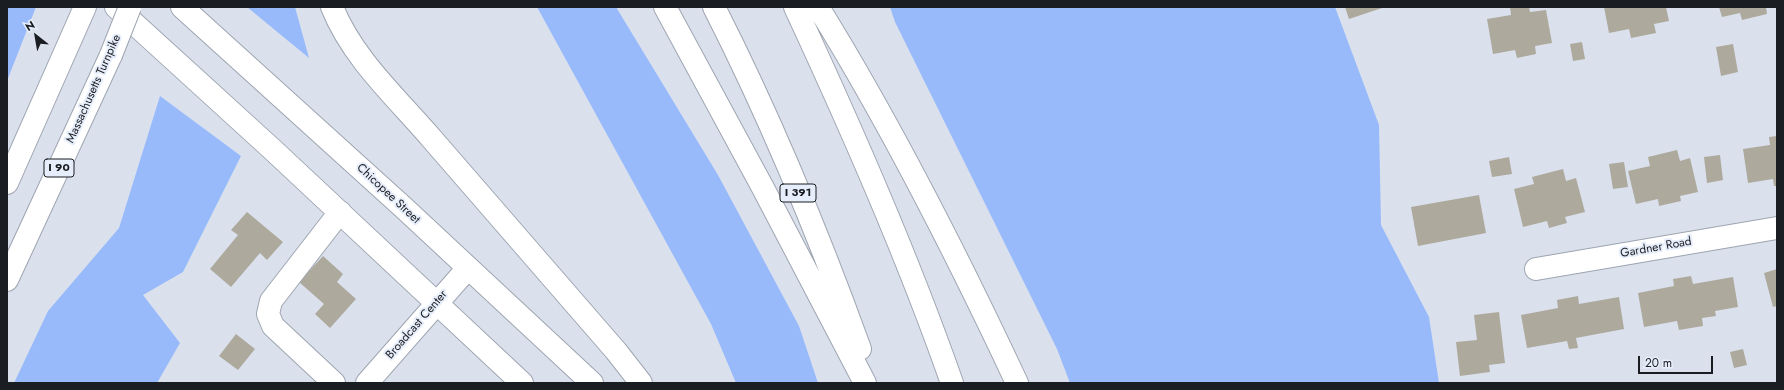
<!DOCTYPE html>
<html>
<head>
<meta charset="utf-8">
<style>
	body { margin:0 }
	#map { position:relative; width:1784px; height:390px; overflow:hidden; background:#dae1ed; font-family:Jost,sans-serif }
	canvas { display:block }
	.frame { position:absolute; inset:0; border:8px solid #1a1d21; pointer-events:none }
	.north { position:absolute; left:16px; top:16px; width:40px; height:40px; -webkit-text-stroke:3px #e7eefb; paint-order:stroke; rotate:329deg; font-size:11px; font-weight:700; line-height:16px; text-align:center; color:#1a1d21 }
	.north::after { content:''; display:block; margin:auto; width:14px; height:18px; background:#1a1d21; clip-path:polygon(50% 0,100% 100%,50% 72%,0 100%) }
	.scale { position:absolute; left:1638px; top:356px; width:75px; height:18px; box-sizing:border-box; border:2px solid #1a1d21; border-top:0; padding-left:5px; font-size:12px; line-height:14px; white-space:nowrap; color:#1a1d21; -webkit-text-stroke:3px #e7eefb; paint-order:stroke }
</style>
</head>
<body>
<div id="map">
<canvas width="1784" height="390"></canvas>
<div class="frame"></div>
<div class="north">N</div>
<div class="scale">20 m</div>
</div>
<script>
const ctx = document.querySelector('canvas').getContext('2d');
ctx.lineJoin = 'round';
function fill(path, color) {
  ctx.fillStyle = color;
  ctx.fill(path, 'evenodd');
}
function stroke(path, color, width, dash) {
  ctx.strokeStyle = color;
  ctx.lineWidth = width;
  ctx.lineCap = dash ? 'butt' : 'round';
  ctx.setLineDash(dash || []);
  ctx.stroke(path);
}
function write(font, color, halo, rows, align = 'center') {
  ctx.font = font + ' Jost,sans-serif';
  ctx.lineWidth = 4;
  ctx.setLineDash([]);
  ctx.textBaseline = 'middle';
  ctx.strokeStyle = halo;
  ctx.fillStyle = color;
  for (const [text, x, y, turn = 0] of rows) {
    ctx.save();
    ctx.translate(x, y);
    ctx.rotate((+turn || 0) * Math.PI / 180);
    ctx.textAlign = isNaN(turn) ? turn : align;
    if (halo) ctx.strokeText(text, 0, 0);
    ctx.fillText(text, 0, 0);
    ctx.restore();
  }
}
fill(new Path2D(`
	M7,7H36L7,81Z
	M247,7H295L309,58Z
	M537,7H616L718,175L799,326L818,383H736L711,324Z
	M890,7H1335L1379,125L1381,225L1429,317L1439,383H1070L1057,349L895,22Z
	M160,96L241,156L183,272L143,295L180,343L157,383H14L48,311L119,228Z`), '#98bafb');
fill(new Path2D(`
	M1345,7H1385L1349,19Z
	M1510,7H1529L1530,12L1546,10L1552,43L1535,46L1536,54L1517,58L1515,50L1493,54L1487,19L1511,15Z
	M1604,7H1666L1669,21L1654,24L1656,33L1631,38L1629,29L1609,33Z
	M1719,7H1766L1767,14L1742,20L1740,13L1722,17Z
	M1582,42L1585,59L1573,61L1570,44Z
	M1733,44L1738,72L1721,76L1716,47Z
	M1777,136V186H1774L1773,179L1748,183L1743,149L1770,145L1769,137Z
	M1677,150L1680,161L1690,158L1698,192L1680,196L1681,201L1659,206L1658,199L1636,204L1628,171L1650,166L1648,157Z
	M1720,155L1723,180L1707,183L1704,157Z
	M1509,157L1512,174L1492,177L1489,161Z
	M1624,162L1628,187L1613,189L1609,164Z
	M1563,169L1566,181L1576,178L1585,212L1565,217L1567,223L1549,228L1547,221L1523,227L1514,189L1534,184L1532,177Z
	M1479,195L1486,233L1418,246L1411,207Z
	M247,212L283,242L267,260L260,253L231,287L210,269L238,235L231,230Z
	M323,256L343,274L337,282L356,299L330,328L315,314L324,304L299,282Z
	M1777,269V306L1773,307L1764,273Z
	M1691,276L1693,284L1733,277L1738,307L1715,311L1716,316L1702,318L1703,326L1679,330L1677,321L1644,327L1638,293L1674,286L1673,279Z
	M1578,296L1579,304L1619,297L1624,329L1576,338L1578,348L1569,349L1567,341L1527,348L1521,315L1558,308L1557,300Z
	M1499,312L1505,363L1489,365L1490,372L1460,376L1456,342L1477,340L1474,315Z
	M236,334L255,349L238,370L219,356Z
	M1743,349L1747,365L1734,368L1730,352Z`), '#aea99d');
const minor = new Path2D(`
	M1536,269L1777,228
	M334,383L273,326L268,314L271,301L340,212
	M367,383L468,268`);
const major = new Path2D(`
	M116,7L273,150L522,383
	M182,7L404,208L592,383`);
const highway = new Path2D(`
	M332,7C353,59 396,97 432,139C494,210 555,281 616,351L641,383
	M665,7L763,188L865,383
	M714,7C770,117 818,233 860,349
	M795,7C852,130 907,255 952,383
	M818,7C893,128 957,255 1017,383
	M7,183L85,7
	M7,280L111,55`);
stroke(minor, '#9ea5b1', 24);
stroke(major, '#9ea5b1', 24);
stroke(highway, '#9ea5b1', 24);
stroke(minor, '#fff', 22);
stroke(major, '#fff', 22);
stroke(highway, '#fff', 22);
const highwayBridge = new Path2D(`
	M111,55L130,7`);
stroke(highwayBridge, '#9ea5b1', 24, []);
stroke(highwayBridge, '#fff', 22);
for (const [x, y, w] of [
	[59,168,30],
	[798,193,36]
]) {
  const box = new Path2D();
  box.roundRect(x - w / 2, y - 9, w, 18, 3);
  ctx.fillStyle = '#e7eefb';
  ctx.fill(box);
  stroke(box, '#1a1d21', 1);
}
write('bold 11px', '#1a1d21', null, [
	["I 90",59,168],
	["I 391",798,193]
]);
write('12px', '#1a1d21', '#e7eefb', [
	["Massachusetts Turnpike",94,89,-66],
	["Chicopee Street",388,194,43],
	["Gardner Road",1656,248,-10],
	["Broadcast Center",417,325,-49]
]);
</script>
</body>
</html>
